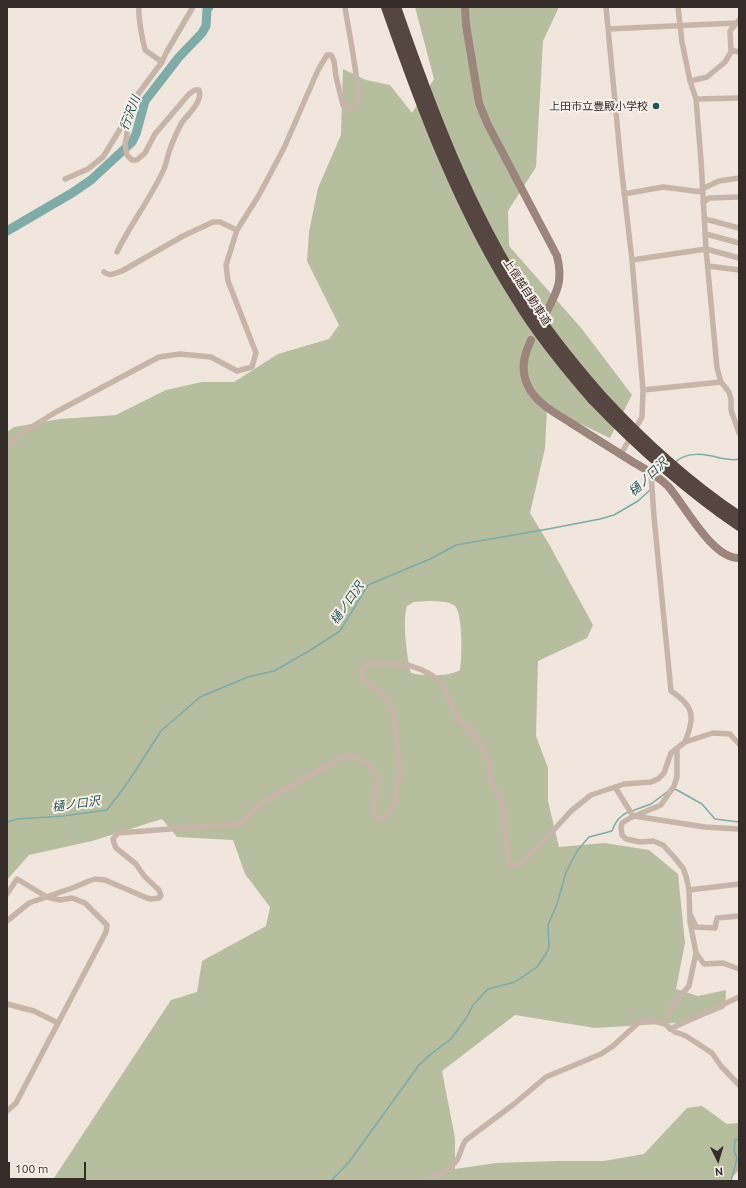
<!DOCTYPE html>
<html>
<head>
<meta charset="utf-8">
<style>
	body { margin:0 }
	#map { position:relative; width:746px; height:1188px; overflow:hidden; background:#f0e6de; font-family:Ubuntu,sans-serif }
	canvas { display:block }
	.frame { position:absolute; inset:0; border:8px solid #362c29; pointer-events:none }
	.north { position:absolute; left:698px; top:1140px; width:40px; height:40px; -webkit-text-stroke:3px #f8f0ea; paint-order:stroke; rotate:175deg; font-size:11px; font-weight:700; line-height:16px; text-align:center; color:#362c29 }
	.north::after { content:''; display:block; margin:auto; width:14px; height:18px; background:#362c29; clip-path:polygon(50% 0,100% 100%,50% 72%,0 100%) }
	.scale { position:absolute; left:8px; top:1162px; width:78px; height:18px; box-sizing:border-box; border:2px solid #362c29; border-top:0; padding-left:5px; font-size:12px; line-height:14px; white-space:nowrap; color:#362c29; -webkit-text-stroke:3px #f8f0ea; paint-order:stroke }
</style>
</head>
<body>
<div id="map">
<canvas width="746" height="1188"></canvas>
<div class="frame"></div>
<div class="north">N</div>
<div class="scale">100 m</div>
</div>
<script>
const ctx = document.querySelector('canvas').getContext('2d');
ctx.lineJoin = 'round';
function fill(path, color) {
  ctx.fillStyle = color;
  ctx.fill(path, 'evenodd');
}
function stroke(path, color, width, dash) {
  ctx.strokeStyle = color;
  ctx.lineWidth = width;
  ctx.lineCap = dash ? 'butt' : 'round';
  ctx.setLineDash(dash || []);
  ctx.stroke(path);
}
function write(font, color, halo, rows, align = 'center') {
  ctx.font = font + ' Ubuntu,"Noto Sans JP",sans-serif';
  ctx.lineWidth = 4;
  ctx.setLineDash([]);
  ctx.textBaseline = 'middle';
  ctx.strokeStyle = halo;
  ctx.fillStyle = color;
  for (const [text, x, y, turn = 0] of rows) {
    ctx.save();
    ctx.translate(x, y);
    ctx.rotate((+turn || 0) * Math.PI / 180);
    ctx.textAlign = isNaN(turn) ? turn : align;
    if (halo) ctx.strokeText(text, 0, 0);
    ctx.fillText(text, 0, 0);
    ctx.restore();
  }
}
fill(new Path2D(`
	M415,7H559L543,41L536,167L508,211L509,246L582,329L632,395L610,438L547,408L545,448L530,513L549,544L593,625L587,638L538,661L536,736L548,768V801L559,847L604,843L649,850L678,874L685,943L676,989L698,996L726,990L725,1008L691,1022L595,1028L515,1015L442,1071L455,1138V1169L496,1163L557,1161H604L644,1154L687,1108L702,1106L727,1124L739,1123V1170L729,1181H52L171,1000L197,992L202,961L266,926L270,907L245,874L233,840L177,837L162,819L92,841L29,855L7,880V432L14,427L60,419L116,415L166,390L202,382H234L278,354L329,339L339,325L307,261L309,232L318,188L341,135L343,69L366,80L390,85L412,113L434,79ZM428,601C437,602 447,600 455,606C463,614 462,659 460,670C449,677 424,676 411,673C407,659 402,619 407,606L414,602Z`), '#b6be9f');
stroke(new Path2D(`
	M675,462C688,451 705,454 720,458C726,459 733,461 739,459
	M674,789L677,790L702,804L715,819L739,822
	M632,811L651,804L667,792
	M7,822L18,819L63,816L107,810L128,782L161,731L200,697L248,677L274,671L309,651L340,631L368,585L430,559L456,545L548,529L600,519L614,515L638,501L650,490
	M331,1181L349,1162L419,1065L432,1053L451,1039L467,1017L473,1005L488,989L515,982L537,967L546,954L549,947L548,925L557,904L566,872L577,851L589,837L612,831C615,822 619,816 628,812
	M731,1181L737,1158L734,1151L735,1140L739,1139`), '#7faba9', 1.5);
stroke(new Path2D(`
	M7,231L72,193L91,180L132,142L136,134L145,101L179,57L202,33L206,26L207,9L209,7`), '#7faba9', 9);
stroke(new Path2D(`
	M139,7C138,21 142,36 145,50L162,62
	M606,7L621,165L632,260L643,390L642,417L621,454
	M678,7L682,42L690,81L696,99L701,160L706,249L717,368L721,382L729,392L731,399V410L739,433
	M608,29L736,23
	M731,50L739,52
	M690,81L707,77L725,62L731,52L730,31L739,20
	M696,99L739,98
	M65,179L88,169L103,157L127,118
	M702,189L719,181L739,178
	M624,194L663,187L702,192
	M703,203L709,198L739,197
	M705,219L739,228
	M706,234L739,243
	M117,252C131,223 151,198 164,169C166,164 167,158 169,152C172,143 177,132 181,124C187,114 203,103 199,90H195L189,94L155,134L145,153L137,160H132L127,155L125,145L128,127L127,117L138,94L162,62L166,53L193,7
	M632,260L706,249L739,258
	M708,266L739,270
	M104,272C110,277 115,273 122,271L183,236L213,222H220L237,230
	M643,390L721,382
	M7,448L20,434L56,412L159,357L180,354L211,357L237,371L252,367L256,353L228,281L226,265L237,230L259,195L284,148L318,70L327,55H331L334,61L336,77L343,105C348,109 354,110 357,104C362,95 347,22 345,7
	M651,473L654,517L671,691C695,707 695,717 685,742
	M615,787L633,816
	M634,816L705,827L739,829
	M689,890L739,884
	M7,894L17,879L47,897L60,900L72,898L85,903L107,925L106,932L16,1103L7,1111
	M691,916L696,927L715,928L717,918L739,916
	M7,921L29,903L75,887L89,881L95,879L105,880L147,898L151,899L159,898L161,896L159,890L144,876L136,864L116,848L114,843L113,839L118,833L236,824L244,821L258,806L272,797L344,756C353,756 361,758 368,764C388,779 370,796 374,815L378,819L386,817L394,804L400,772L393,709L385,698L362,678V671L366,665L370,663H381L408,665L422,670L433,676L439,681L444,688L457,718L477,739L487,756L490,779L502,802L508,857L510,865H519L542,843L571,811L591,795L624,784L651,782L658,779L664,773L671,753L685,742L713,733L730,734L739,744
	M696,953L704,964L723,963L739,969
	M7,1004L34,1011L58,1023
	M665,1024L674,1003L689,986L696,953L690,922L689,890L686,876L683,868L674,857L663,845L653,841L640,842L626,839L622,835L621,827L622,823L630,818L661,805L674,786L677,777V748
	M670,1029L739,997
	M422,1181C435,1176 448,1173 457,1160C461,1154 461,1146 466,1140L514,1104L546,1077L601,1054L613,1046L638,1023L649,1020L665,1024L675,1032L686,1036L712,1053L721,1066L739,1085`), '#c8b5aa', 5.5);
stroke(new Path2D(`
	M465,7L466,25L479,103L487,123L557,256C563,280 558,290 547,311
	M531,340C524,355 520,370 528,386C536,403 555,413 571,423C592,436 612,449 633,462C645,469 658,476 668,486C684,504 712,559 739,558`), '#9b857c', 8);
stroke(new Path2D(`
	M386,7C422,110 460,213 520,305C541,339 566,369 592,399
	M396,7C431,108 469,209 527,299C548,333 573,363 599,393`), '#564641', 10);
stroke(new Path2D(`
	M599,393C641,439 687,481 739,516
	M592,399C637,446 685,489 739,526`), '#564641', 10);
for (const [x, y, r, color] of [
	[656,106,4,"#225453"]
]) {
  const dot = new Path2D();
  dot.arc(x, y, r, 0, 2 * Math.PI);
  ctx.fillStyle = color;
  ctx.fill(dot);
  stroke(dot, '#f8f0ea', 1.5);
}
write('11px', '#362c29', '#f8f0ea', [
	["上田市立豊殿小学校",648,106]
], 'right');
write('11px', '#362c29', '#f8f0ea', [
	["上信越自動車道",527,292,57]
]);
write('italic 12px', '#225453', '#f8f0ea', [
	["行沢川",130,113,-69],
	["樋ノ口沢",648,477,-44],
	["樋ノ口沢",347,603,-55],
	["樋ノ口沢",76,804,-8]
]);
</script>
</body>
</html>
